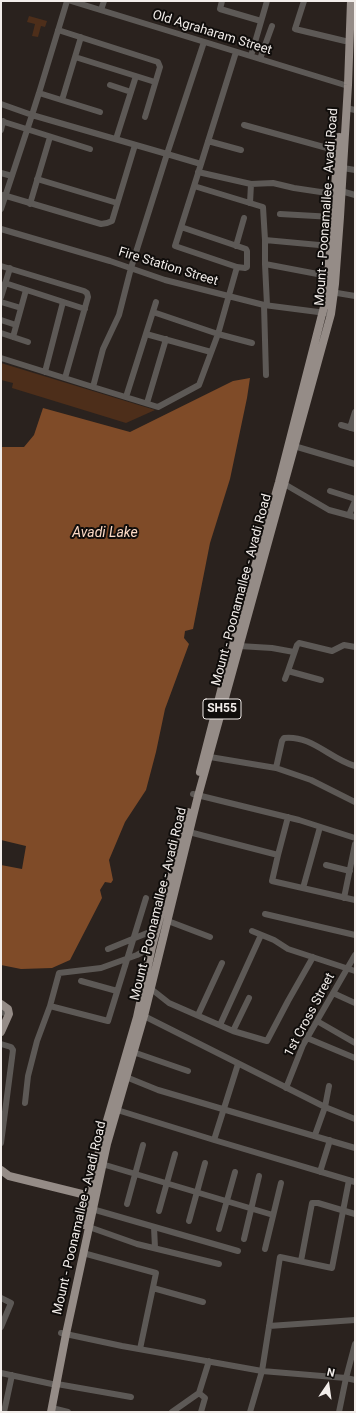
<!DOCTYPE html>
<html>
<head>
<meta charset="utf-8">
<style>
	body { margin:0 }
	#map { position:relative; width:356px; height:1413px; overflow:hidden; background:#2a221e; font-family:Roboto,sans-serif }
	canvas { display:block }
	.frame { position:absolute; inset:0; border:2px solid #f2edea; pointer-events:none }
	.north { position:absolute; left:308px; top:1365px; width:40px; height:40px; -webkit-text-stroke:3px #100d0b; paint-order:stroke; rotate:13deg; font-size:11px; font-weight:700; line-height:16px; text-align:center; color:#f2edea }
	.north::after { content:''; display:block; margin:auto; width:14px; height:18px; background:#f2edea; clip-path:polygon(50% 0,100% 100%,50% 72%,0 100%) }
</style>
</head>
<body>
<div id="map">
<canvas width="356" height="1413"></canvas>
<div class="frame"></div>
<div class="north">N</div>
</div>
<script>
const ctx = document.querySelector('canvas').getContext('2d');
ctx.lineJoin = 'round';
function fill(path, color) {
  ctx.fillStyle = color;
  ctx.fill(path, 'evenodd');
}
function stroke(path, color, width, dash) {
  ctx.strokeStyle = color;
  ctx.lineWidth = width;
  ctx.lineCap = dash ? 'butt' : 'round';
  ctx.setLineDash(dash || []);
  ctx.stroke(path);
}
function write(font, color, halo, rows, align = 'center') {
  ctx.font = font + ' Roboto,sans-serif';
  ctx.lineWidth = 4;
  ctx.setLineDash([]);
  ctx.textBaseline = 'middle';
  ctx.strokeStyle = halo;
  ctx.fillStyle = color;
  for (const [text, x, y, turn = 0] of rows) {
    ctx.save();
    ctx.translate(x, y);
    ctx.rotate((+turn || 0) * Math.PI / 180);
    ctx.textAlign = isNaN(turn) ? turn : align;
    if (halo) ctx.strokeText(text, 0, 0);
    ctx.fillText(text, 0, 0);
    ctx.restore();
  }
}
fill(new Path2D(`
	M29,16L47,21L45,27L41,26L38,37L32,36L35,24L27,22Z
	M1,363L155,410L126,423L12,388L13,383L1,380Z`), '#4d2e1a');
fill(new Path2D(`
	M250,378L247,398L230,479L210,543L193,629L185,631L184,638L189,644L165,709L156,752L146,790L125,822L109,860L113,880L111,883L105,882L100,890L102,898L70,960L52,968L21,969L1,965V865L22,869L26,846L1,840V447H24L34,435L43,408L130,432L233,381Z`), '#7f4b28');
stroke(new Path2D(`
	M67,1L39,93L100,112
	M71,1L348,86
	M222,1L220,9L261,21
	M304,1L295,29L345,41
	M101,10L104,1
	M58,30L158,62L160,67L145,117
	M204,42L167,154L201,164L236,52
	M251,56L267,1
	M75,57L155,82
	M260,59L272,26
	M110,85L131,92
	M62,100L81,37
	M1,104L32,115L39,93
	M346,108L355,110
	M1,121L90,149
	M244,125L338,151
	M1,130L3,121
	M116,139L136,76
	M208,141L241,150
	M343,168L355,170
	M198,172L251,184L250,203
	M1,173L12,176
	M37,179L117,203
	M251,184L273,183L294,188L334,194
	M194,186L263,207L265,240
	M341,191L355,195
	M3,195L101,224L107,223L112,221L135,145
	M30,204L50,137
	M1,209L32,115L167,154L131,268L119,315L103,349L93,387L1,358
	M280,214L333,217
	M181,227L246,249L247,251V267L245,268L237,267
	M1,229L110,261L165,280L264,305L326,313
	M236,246L244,218
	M265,264L267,305
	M1,266L84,291L87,293L88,297L65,378
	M328,276L265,264V240L330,246
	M5,283L85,309
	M331,292L355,296
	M1,297L10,268
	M1,302L21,308
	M264,305L266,375
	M153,312L218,334L252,343
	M1,320L16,325
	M1,333L28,342
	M146,334L211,352
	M13,337L26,290
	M45,372L63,302
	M93,387L158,407L199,385L218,334L237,267L175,246L201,164
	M126,397L156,302
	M147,403L166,339
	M341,425L355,429
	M350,428L355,412
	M294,446L355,464
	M281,482L329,510L355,517
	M330,491L355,499
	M349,515L355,501
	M239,646L272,648L294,652
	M285,679L288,671
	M321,680L288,671L297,645L299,643L332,651L344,645L355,647
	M210,757L276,768L282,741L284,738C312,735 330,759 355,766
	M276,768L311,780L355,802
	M193,794L299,820L355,838
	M189,832L278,855L288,817
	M278,855L272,881L355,900
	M326,865L350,871
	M303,888L320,827
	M344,898L355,844
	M265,914L355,935
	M168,921L210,937
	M252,931L274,940L288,949L355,971
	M108,949L157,929
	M81,981L117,991
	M150,988L169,1003L233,1031L267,1041L288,1001L313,957
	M333,993L355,1003
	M50,1006L59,973L101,968L137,955L152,947
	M1,1012L9,1014
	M198,1015L222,963
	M144,1016L325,1107L315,1135
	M317,1021L355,1043
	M220,1025L261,935
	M233,1031L249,998
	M307,1038L355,1058
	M1,1044L11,1047L13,1050L1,1143
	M133,1052L188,1071
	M126,1077L158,1090L355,1148
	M329,1086L325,1107L355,1119
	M286,1088L303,1045L355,955
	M25,1103L28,1076L37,1041L50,1006L108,1021L146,898
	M114,1109L214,1140L355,1182
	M214,1140L238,1064
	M102,1164L273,1215
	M320,1172L330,1140
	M127,1204L143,1145
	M92,1209L238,1251
	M159,1211L175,1154
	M189,1221L205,1163
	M89,1227L137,1244L219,1264
	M154,1227L155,1248
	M219,1229L235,1172
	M244,1239L259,1176
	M265,1249L281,1183
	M83,1253L156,1273L140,1349
	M301,1261L312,1203H318L355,1214
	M153,1288L203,1302
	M1,1298L11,1303L1,1327
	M269,1326L355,1320
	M61,1333L122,1346L262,1371L346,1378L355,1380
	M1,1373L52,1384
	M57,1384L131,1397
	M199,1393L205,1398L201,1412
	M52,1408L68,1412
	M4,1412L12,1375
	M172,1412L199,1393L209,1361
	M250,1412L262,1371L280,1257L332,1268L349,1180
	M339,1412L346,1378L355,1344`), '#5d5956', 6);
stroke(new Path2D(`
	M200,772L233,644L279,482L326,299L339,137
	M1,1004L8,1009L9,1014L1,1032
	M1,1170L9,1176L94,1197
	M84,1225L101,1141L137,1017L152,947L188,812
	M51,1412L66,1334L107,1144L144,1016L198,796L331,314L335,284L340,217L348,85L351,1`), '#958c87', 8);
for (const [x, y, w] of [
	[222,709,38]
]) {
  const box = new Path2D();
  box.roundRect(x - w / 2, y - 10, w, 20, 3);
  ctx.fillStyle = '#100d0b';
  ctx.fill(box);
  stroke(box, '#f2edea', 1);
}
write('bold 12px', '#f2edea', null, [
	["SH55",222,709]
]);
write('13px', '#f2edea', '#100d0b', [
	["Old Agraharam Street",212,33,17],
	["Mount - Poonamallee - Avadi Road",327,207,-86],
	["Fire Station Street",168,267,17],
	["Mount - Poonamallee - Avadi Road",242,590,-75],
	["Mount - Poonamallee - Avadi Road",159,904,-76],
	["1st Cross Street",310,1015,-62],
	["Mount - Poonamallee - Avadi Road",80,1218,-77]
]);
write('italic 14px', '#fbd9c5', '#100d0b', [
	["Avadi Lake",105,533]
]);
</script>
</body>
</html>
